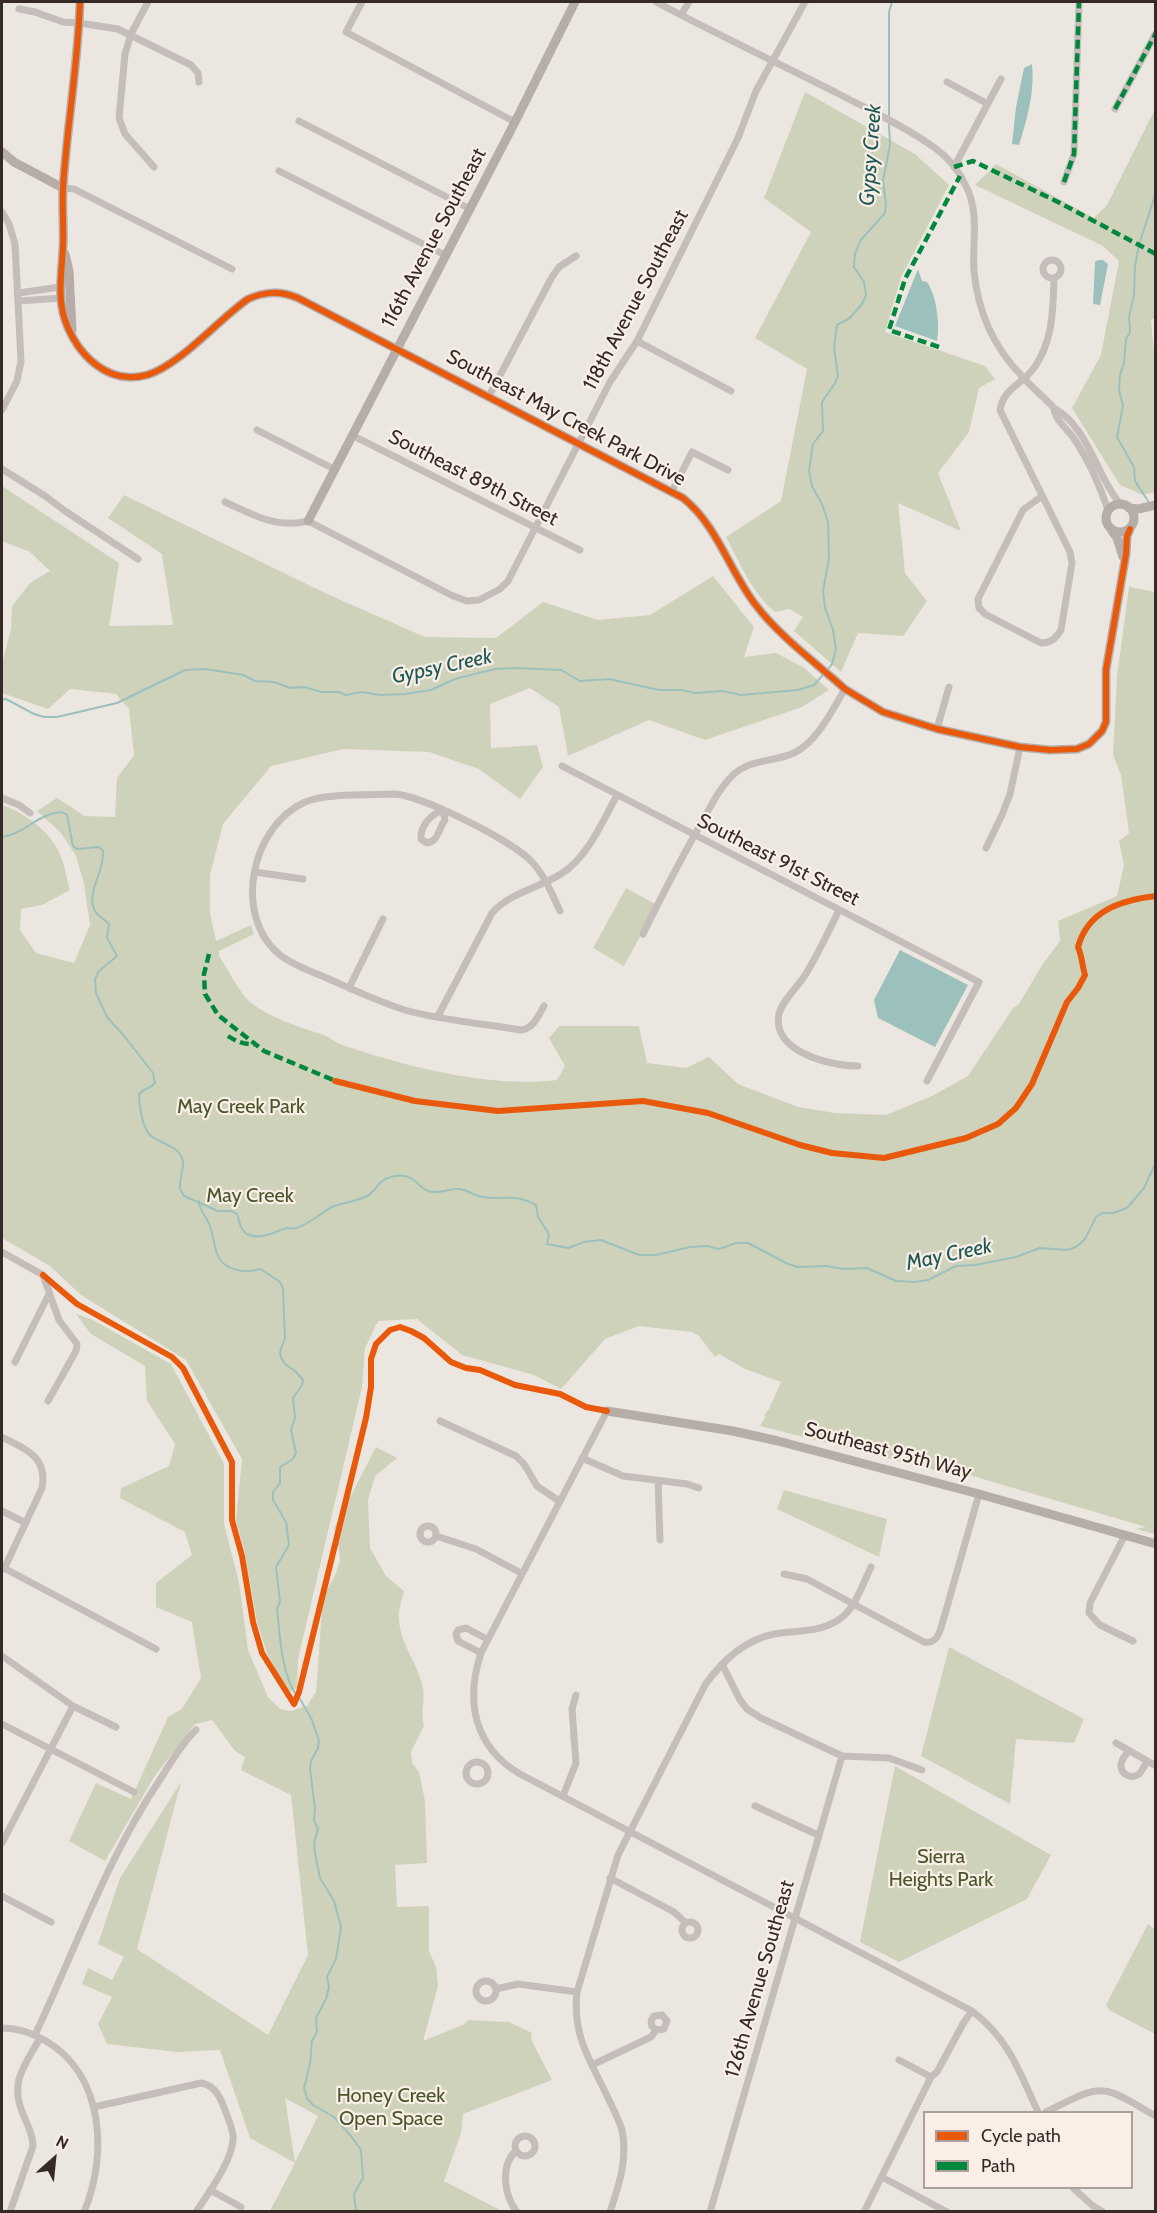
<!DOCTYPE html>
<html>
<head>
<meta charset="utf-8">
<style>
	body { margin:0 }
	#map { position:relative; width:1157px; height:2213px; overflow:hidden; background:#ece6e0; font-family:Cabin,sans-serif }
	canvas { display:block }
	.frame { position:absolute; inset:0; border:3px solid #362a27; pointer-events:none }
	.legend { position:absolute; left:923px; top:2111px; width:210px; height:78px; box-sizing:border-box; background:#faefe7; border:2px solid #aca09a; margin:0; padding:8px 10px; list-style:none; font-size:18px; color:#362a27 }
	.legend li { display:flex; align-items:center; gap:12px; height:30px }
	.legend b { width:30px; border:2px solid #aca09a }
	.north { position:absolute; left:24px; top:2129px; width:60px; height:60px; -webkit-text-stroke:4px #faefe7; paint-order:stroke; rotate:27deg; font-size:16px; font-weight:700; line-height:24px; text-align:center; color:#362a27 }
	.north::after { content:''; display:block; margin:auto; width:21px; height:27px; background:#362a27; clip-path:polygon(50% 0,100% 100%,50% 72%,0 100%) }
</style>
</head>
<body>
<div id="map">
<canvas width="1157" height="2213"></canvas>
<div class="frame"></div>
<ul class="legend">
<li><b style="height:8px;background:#e8590c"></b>Cycle path</li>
<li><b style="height:8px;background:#00873e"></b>Path</li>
</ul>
<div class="north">N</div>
</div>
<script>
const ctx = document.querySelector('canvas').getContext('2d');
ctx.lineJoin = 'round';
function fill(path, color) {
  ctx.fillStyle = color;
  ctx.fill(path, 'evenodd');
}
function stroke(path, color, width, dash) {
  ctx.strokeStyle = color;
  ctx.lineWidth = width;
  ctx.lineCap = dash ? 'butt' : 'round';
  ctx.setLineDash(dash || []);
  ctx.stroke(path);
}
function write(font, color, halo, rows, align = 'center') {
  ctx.font = font + ' Cabin,sans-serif';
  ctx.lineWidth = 4.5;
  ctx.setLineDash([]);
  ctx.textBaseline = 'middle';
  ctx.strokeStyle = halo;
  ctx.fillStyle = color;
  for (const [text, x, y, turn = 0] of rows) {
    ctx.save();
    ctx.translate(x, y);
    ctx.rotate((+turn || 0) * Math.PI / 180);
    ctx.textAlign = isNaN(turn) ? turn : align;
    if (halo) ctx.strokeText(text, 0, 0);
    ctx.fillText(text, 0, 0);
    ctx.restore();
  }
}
fill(new Path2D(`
	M805,92L915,154L949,185L901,277L885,332L985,366L995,379L979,388L969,432L938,473L961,531L898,503L905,573L927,601L903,636L858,633L841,672L794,631L803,617L789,609L775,612C753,594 739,562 726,537L781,501L807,369L755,338L811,232L764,198Z
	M1155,109L1156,317L1151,320L1156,374V492L1143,495L1120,485L1072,408L1101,355L1119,261L1103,246L975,185L996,164L1094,218L1107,205Z
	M2,486L119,563L109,626L173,625L162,554L108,518L124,495L327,594L425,637L496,638L543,602L598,620L650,615L713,576L754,627L744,657L776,653L803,667L829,690L802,707L705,740L649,720L568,756L559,707L530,688L490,704L491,748L537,745L543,767L520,799L479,769L429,752L343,749L271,766L223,824L210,875V913L216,941L251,925L254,934L219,951V956C228,969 239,992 250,1002C270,1018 297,1026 321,1034C329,1036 336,1043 345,1046C409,1067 489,1088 557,1080L565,1066L549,1038L559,1026H639L647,1063L686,1068L709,1057L738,1084L798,1107L835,1113L886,1115L932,1096L968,1076L1013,1008L1019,1004L1042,965L1060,941L1058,921L1117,896L1124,865L1119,841L1129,833L1121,775L1113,755L1117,676L1129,587L1155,592V1534L1135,1529L1146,1527L959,1472L958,1476L760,1426L766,1416L764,1415L769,1409L781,1382L745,1369L719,1354L715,1357L699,1336L692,1332L639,1326L605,1339L561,1389L534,1375L462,1355L417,1319L378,1321L365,1348L362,1387L298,1659L297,1688L292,1691L286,1690L267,1653L257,1622L245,1553L236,1520L242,1459L186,1360L81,1295L50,1266L2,1238V805C22,812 46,828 57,848C64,860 66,876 70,890L42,905L21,909L20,930L36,953L74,963L90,925L84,884L76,856L61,833L37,811L57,798L85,816L115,817L117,778L134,755L129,709L116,694L70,689L48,709L2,693V664L11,629L12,606L30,583L50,571L30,552L2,541Z
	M626,888L657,905L624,966L593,948Z
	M76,1314L91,1319L171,1364L224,1464V1524L239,1582L248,1650L268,1697L280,1709L291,1711L307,1706L316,1692L323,1598L336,1573L340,1561L339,1549L334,1528L376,1447L397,1458L375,1476L368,1500L370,1548L386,1576L404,1591C402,1599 398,1610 399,1619C400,1645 419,1664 423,1689C425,1702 420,1713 424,1726L411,1752L412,1763L419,1772L425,1801L427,1863L395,1865L397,1907L429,1906V1951L436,1967L438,1986L423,2041L465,2024L468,2020L509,2022L532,2033L531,2039L552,2080L463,2114L461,2133L444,2181L502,2211H270L295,2163L250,2138L220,2050L177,2052L107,2044L98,2024L112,1997L82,1984L88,1968L112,1980L124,1957L98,1944L120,1878L181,1782L137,1949L268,2035L308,1955L291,1795L241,1770L245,1757L235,1751L212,1720L195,1724L154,1777L105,1861L69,1841L96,1783L131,1799L168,1717L182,1709L201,1678L192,1622L156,1607V1583L192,1555L185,1532L120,1498L121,1488L169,1466L175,1444L147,1401L145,1366L91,1334ZM285,2098L318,2116L295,2162Z
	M784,1490L887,1519L879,1557L777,1509Z
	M949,1647L1084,1719L1074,1743L1016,1739L1010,1804L921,1756Z
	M895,1766L1051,1855L1027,1899L899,1962L860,1942Z
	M1148,1924L1155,1930V2034L1109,2010L1106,2005Z`), '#cfd2ba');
fill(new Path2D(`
	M1032,64C1035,91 1027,120 1019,145L1012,144L1016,107L1024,68Z
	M1098,260H1103L1108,264L1100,305L1093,304L1095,262Z
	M918,269L922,281L927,282C937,296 940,325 937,341L895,326Z
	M900,950L968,985L935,1047L878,1018L874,1000Z`), '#9cc0bc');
stroke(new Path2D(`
	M889,118V12L892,2
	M1148,501L1135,481L1134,467L1117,437L1123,406L1119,390L1120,375L1124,363L1126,339L1130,332L1129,317L1134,295L1135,266L1139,245L1156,192
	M829,668L832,664L836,649L833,630L825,608L823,591L829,558L828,522L822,504L812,486L809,471L813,444L823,431L822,402L835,383L838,376L834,347L837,325L850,318L862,304L866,295L864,282L854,267L855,254L860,241L885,213L886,204L883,181L890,145L889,124
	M2,700L6,699L34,714L44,717H57L117,703L185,670L205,669L231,673L243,675L255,681L274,682L290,688L304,687L322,692H339L346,695L362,692L380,695L405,694L431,690L455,679L495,669L515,668L561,670L580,681L609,679L659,690H682L695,693L722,691L741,695L798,690L814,685L823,675
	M2,837C25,834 38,813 62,812L67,815L73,846L77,849L99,847L103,851C105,871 85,894 95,911C99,917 104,919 109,924L107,938L117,956L99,971L95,979L96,993L107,1017L125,1037L153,1073L155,1083C150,1089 144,1088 139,1094C139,1105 142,1127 150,1135C160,1144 179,1145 183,1161C184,1167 179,1181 180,1189L184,1196L218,1211H231L237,1214C240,1222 240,1230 247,1234C260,1241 276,1231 287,1228C290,1228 294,1229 296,1228C307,1226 322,1212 332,1207C343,1202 356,1202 367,1196C376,1192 377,1180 391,1177C418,1170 417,1193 435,1192C443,1192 450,1189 458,1189C467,1189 474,1196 483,1197C505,1201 513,1192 536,1205L538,1217L549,1234L547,1244L568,1248L584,1242L601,1240L639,1255H656L690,1247L708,1246L719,1249L736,1243H748L786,1263L797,1267L826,1266L843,1269L867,1268L896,1281L915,1282L928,1280L956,1266L975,1265L1016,1257L1040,1248L1067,1250L1076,1247L1085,1239L1096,1217L1102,1213H1113L1127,1208L1144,1188L1156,1162
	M199,1201C199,1211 207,1217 210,1226C213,1235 214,1245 217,1254C224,1272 246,1273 261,1269L280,1282L283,1288L285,1338L280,1352L281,1358L286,1365L295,1371L303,1380L302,1385L293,1398L295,1418L291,1430L296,1453L293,1459L280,1467V1483L273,1492V1500L286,1522L289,1545L276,1567L280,1602L277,1609C280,1635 281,1670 295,1693
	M300,1699L312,1720L319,1741L318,1748L311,1761L310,1768L315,1809L314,1820L318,1829L314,1843L315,1854L320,1878L334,1901L341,1927L336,1959L327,1977L329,1987L326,1999L316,2018L317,2032L312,2041L310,2064L304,2088L307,2098L313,2105L334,2117L351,2136L361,2150L363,2178L354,2194L356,2212`), '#9cc0bc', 2);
stroke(new Path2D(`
	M148,2L131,34L125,54L119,118L125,134L154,167
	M362,2L346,32L515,122
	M656,2C716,34 778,63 839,94C871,111 906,127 935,148C948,157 959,171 966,186C980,214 972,241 974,271C978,312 993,347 1022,376C1032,388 1044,397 1054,408C1089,428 1096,475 1120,504
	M19,9L35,12L63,22L79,23L118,29L191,65L198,73L199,82
	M681,15L689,2
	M947,82L988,104
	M1115,109L1156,33
	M299,121L470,209
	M954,167L1001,79
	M279,171L445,255
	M1064,182L1074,154L1079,2
	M63,188L74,189L232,269
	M2,212L9,224L15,244L21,361L17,381L2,410
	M1043 269a9 9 0 1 1 18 0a9 9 0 1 1-18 0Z
	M19,293L60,287
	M19,301L62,298
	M637,341L731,391
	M489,396L552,277L559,267L576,256
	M1054,408C1055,421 1068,429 1075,440C1089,461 1100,486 1108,510
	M257,430L334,469
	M352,435L580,550
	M2,469L45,496L65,511L138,559
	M672,491L692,452L728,470
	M1042,496L1023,510L978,599L979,608L985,614L1041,643C1051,643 1055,639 1061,630L1072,563L1070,552L1000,410C1003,389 1022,384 1034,368C1053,341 1053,310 1054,278
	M225,502C254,515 276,529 308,521L453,596L467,601L479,600L500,589L508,581L610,382L637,341L738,138L756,91L805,2
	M937,729L949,687
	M562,766L979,982L927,1081
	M2,798L19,805L30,813
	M443,810L445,820C438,829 439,841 427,843L421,839C420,826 431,814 443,810Z
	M986,848L1002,815L1010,794L1020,747
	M255,872L303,879
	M839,910C829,931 819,952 807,972C800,985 783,999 779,1014C771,1052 831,1066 858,1066
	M643,934C662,895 682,857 703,820C712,804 720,787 734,774C751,759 774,762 794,753C818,741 832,710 845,689
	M349,988L383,919
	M544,1006C538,1016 534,1028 521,1030C485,1024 439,1020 405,1010C379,1002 354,990 329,979C313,972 294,966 280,955C232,916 251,826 305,802C325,793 372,795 395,794C423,796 513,841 532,862C545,876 552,894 560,911
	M438,1016L492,913C509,893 539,888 561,874C587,858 603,821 617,795
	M2,1252L43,1275L59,1320L77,1344L76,1351L48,1401
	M15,1362L49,1294
	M607,1411L481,1653C465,1701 474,1747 520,1774L972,2011C1009,2039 1019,2071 1038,2112
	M440,1421L516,1456L524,1464L537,1486L559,1501
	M2,1437C25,1449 48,1456 42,1488L4,1569
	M582,1458L623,1476L687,1484L699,1488
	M658,1481L660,1540
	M2,1511L26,1523
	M420 1534a8 8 0 1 1 16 0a8 8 0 1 1-16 0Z
	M1125,1535L1090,1603L1089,1613L1100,1625L1133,1641
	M436,1536L476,1549L521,1573
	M2,1567L156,1649
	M784,1574L807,1579L924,1642C934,1644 938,1637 941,1628L979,1494
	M481,1653L458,1641L456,1634L458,1630L466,1628L487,1639
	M2,1656L73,1706L116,1727
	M722,1664L740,1700L747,1709L761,1718L842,1756L889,1758L922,1770
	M2,1724L134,1792
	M1116,1743L1156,1766
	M1129,1751C1126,1754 1122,1760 1121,1764C1120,1774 1131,1780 1139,1774C1142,1771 1145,1765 1147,1761
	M466 1773a11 11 0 1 1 22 0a11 11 0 1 1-22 0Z
	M563,1796L576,1763L572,1709L576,1695
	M755,1806L818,1835
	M2,1843L73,1706
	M610,1878L674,1912L686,1923
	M2,1896L51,1922
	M682 1930a8 8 0 1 1 16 0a8 8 0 1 1-16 0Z
	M476 1991a10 10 0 1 1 20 0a10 10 0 1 1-20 0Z
	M496,1989L518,1984L577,1992
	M2,2028C17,2028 32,2033 46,2041C104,2075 108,2155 84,2212
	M35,2035C76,1948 107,1858 161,1778C172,1761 182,1743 196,1730
	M899,2060L931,2077
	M592,2065L651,2037L656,2030L664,2029L667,2021L662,2015L654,2016L651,2021L652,2026L656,2030
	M94,2107L201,2083C213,2085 219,2094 223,2105C227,2115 232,2126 233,2136C235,2157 208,2194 196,2212
	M1046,2112C1062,2105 1085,2089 1104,2091C1119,2092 1142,2109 1156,2116
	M515 2146a10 10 0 1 1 20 0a10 10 0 1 1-20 0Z
	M516,2151C500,2165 504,2196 517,2212
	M882,2177L947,2212
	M1073,2188L1093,2206L1103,2212
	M210,2190L241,2207
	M10,2212L33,2146C33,2134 27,2124 23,2114C9,2082 25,2065 40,2038
	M610,2212C619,2185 628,2159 622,2130C619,2120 614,2110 609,2100C591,2061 572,2037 577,1992L618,1855L705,1685C722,1661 745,1640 774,1634C797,1630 822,1633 841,1618C856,1607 863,1583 871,1567
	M710,2212L842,1756
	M864,2212L931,2077L937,2072L964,2022L972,2011`), '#c5bdb9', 7);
stroke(new Path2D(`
	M80,2C78,64 67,126 63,188C62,208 64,228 63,247C62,271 57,296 65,320C77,354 107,386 147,375C179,366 219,319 248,299C266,291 280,291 298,298L683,498C717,525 729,570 755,604C779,636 815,662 845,689L883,712L937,729L1020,747L1050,750L1077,749L1089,744L1102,731L1106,722V670L1126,554L1127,536L1130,529
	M2,152L14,162L63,188
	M65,254L69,271L72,330
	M1106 518a14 14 0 1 1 28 0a14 14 0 1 1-28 0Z
	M1129,508L1138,509L1156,505
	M308,521L515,122L575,2
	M1112,531L1117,538L1123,557
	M607,1411L733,1431L778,1441L979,1494L1156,1544`), '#b6ada9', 9);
stroke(new Path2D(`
	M1115,109L1156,33
	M954,167L973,161L1058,202L1156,254
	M1064,182L1074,154L1079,2
	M939,347L889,330L905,279L960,176
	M209,954L204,974L205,994L218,1015L264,1051L338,1082
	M228,1036C237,1042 245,1045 256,1044`), '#00873e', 4.5, [9, 4.5]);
stroke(new Path2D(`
	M80,2C78,64 67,126 63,188C62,208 64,228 63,247C62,271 57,296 65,320C77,354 107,386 147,375C179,366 219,319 248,299C266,291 280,291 298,298L683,498C717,525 729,570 755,604C779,636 815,662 845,689L883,712L937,729L1020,747L1050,750L1077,749L1089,744L1102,731L1106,722V670L1126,554L1127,536L1130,529
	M335,1081L415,1101L498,1111L643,1101L708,1113L800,1145L832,1153L884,1158L966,1138L998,1124L1016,1108L1032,1084L1067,1002L1078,988L1085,975C1082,965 1082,956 1078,947C1088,910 1122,900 1156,896
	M43,1275L77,1304L172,1357L183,1368L232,1462V1520L242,1556L253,1622L262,1653L294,1704
	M294,1704L299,1692L366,1418L371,1387V1359L376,1344L390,1330L400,1327L411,1331L424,1338L451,1362L466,1368L480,1370L515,1385L560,1394L586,1407L607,1411`), '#e8590c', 6);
write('20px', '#362a27', '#faefe7', [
	["116th Avenue Southeast",434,238,-62],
	["118th Avenue Southeast",636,300,-62],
	["Southeast May Creek Park Drive",566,418,28],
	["Southeast 89th Street",473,478,27],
	["Southeast 91st Street",778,860,27],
	["Southeast 95th Way",888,1451,15],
	["126th Avenue Southeast",760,1979,-74]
]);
write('20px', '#4a552a', '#faefe7', [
	["May Creek Park",241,1107],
	["May Creek",250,1196],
	["Sierra",941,1857],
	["Heights Park",941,1880],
	["Honey Creek",391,2096],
	["Open Space",391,2119]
]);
write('italic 21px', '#1c5957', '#faefe7', [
	["Gypsy Creek",871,155,-86],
	["Gypsy Creek",442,667,-12],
	["May Creek",949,1255,-12]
]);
</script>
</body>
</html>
